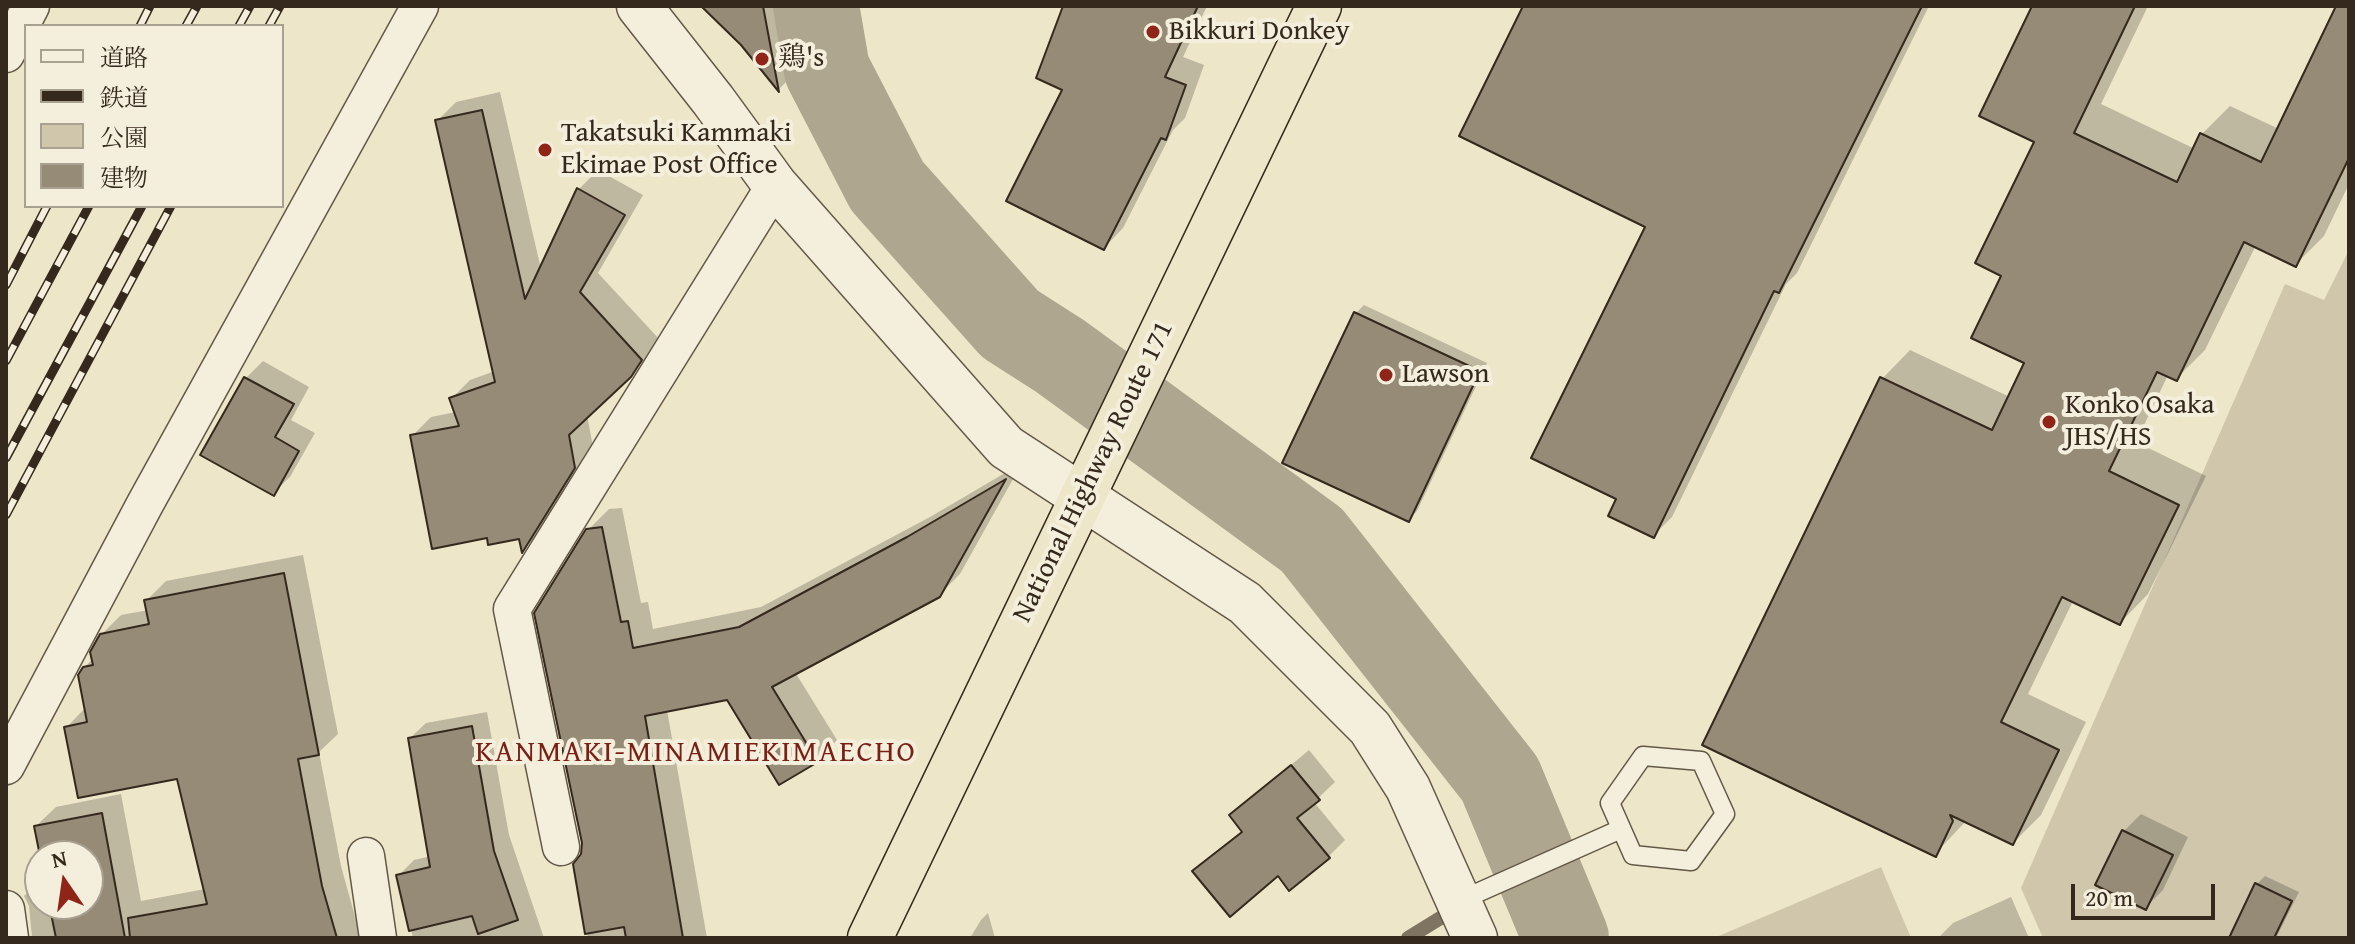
<!DOCTYPE html>
<html>
<head>
<meta charset="utf-8">
<style>
	body { margin:0 }
	#map { position:relative; width:2355px; height:944px; overflow:hidden; background:#eee6c9; font-family:"Gentium Book Plus","Noto Serif JP",serif }
	canvas { display:block }
	.frame { position:absolute; inset:0; border:8px solid #35291d; pointer-events:none }
	.legend { position:absolute; left:24px; top:24px; width:260px; height:184px; box-sizing:border-box; background:#f4efdc; border:2px solid #a8a090; margin:0; padding:10px 14px; list-style:none; font-size:24px; color:#35291d }
	.legend li { display:flex; align-items:center; gap:16px; height:40px }
	.legend b { width:40px; border:2px solid #a8a090 }
	.north { position:absolute; left:24px; top:840px; width:80px; height:80px; box-sizing:border-box; background:#f4efdc; border:2px solid #a8a090; border-radius:50%; rotate:347deg; font-size:22px; font-weight:700; line-height:32px; text-align:center; color:#35291d }
	.north::after { content:''; display:block; margin:auto; width:28px; height:36px; background:#8f2418; clip-path:polygon(50% 0,100% 100%,50% 72%,0 100%) }
	.scale { position:absolute; left:2071px; top:884px; width:144px; height:36px; box-sizing:border-box; border:4px solid #35291d; border-top:0; padding-left:10px; font-size:24px; line-height:28px; white-space:nowrap; color:#35291d; -webkit-text-stroke:6px #f4efdc; paint-order:stroke }
</style>
</head>
<body>
<div id="map">
<canvas width="2355" height="944"></canvas>
<div class="frame"></div>
<ul class="legend">
<li><b style="height:10px;background:#f4efdc"></b>道路</li>
<li><b style="height:10px;background:#35291d"></b>鉄道</li>
<li><b style="height:22px;background:#cfc6ac"></b>公園</li>
<li><b style="height:22px;background:#958b76"></b>建物</li>
</ul>
<div class="north">N</div>
<div class="scale">20 m</div>
</div>
<script>
const ctx = document.querySelector('canvas').getContext('2d');
ctx.lineJoin = 'round';
function fill(path, color) {
  ctx.fillStyle = color;
  ctx.fill(path, 'evenodd');
}
function stroke(path, color, width, dash) {
  ctx.strokeStyle = color;
  ctx.lineWidth = width;
  ctx.lineCap = dash ? 'butt' : 'round';
  ctx.setLineDash(dash || []);
  ctx.stroke(path);
}
function write(font, color, halo, rows, align = 'center') {
  ctx.font = font + ' "Gentium Book Plus","Noto Serif JP",serif';
  ctx.lineWidth = 8;
  ctx.setLineDash([]);
  ctx.textBaseline = 'middle';
  ctx.strokeStyle = halo;
  ctx.fillStyle = color;
  for (const [text, x, y, turn = 0] of rows) {
    ctx.save();
    ctx.translate(x, y);
    ctx.rotate((+turn || 0) * Math.PI / 180);
    ctx.textAlign = isNaN(turn) ? turn : align;
    if (halo) ctx.strokeText(text, 0, 0);
    ctx.fillText(text, 0, 0);
    ctx.restore();
  }
}
fill(new Path2D(`
	M2349,250V938H2043L2021,888L2285,284L2324,300Z
	M1881,867L1911,938H1714Z`), '#cfc6ac');
fill(new Path2D(`
	M712,6H777L790,78L779,89Z
	M1065,6H1207L1183,57L1204,65L1185,118L1173,130L1123,228L1104,248L1065,89Z
	M1525,6H1929L1797,273L1786,284L1672,517L1654,535L1618,499L1647,227Z
	M2034,6H2148L2101,104L2195,149L2202,134L2230,106L2279,129L2339,6H2349V184L2324,236L2296,264L2256,245L2205,350L2176,379L2168,375L2136,442L2206,476L2148,594L2120,623L2073,601L2028,694L2086,722L2041,815L2013,843L1966,821L1935,854L1882,379L1910,350L2010,397L2027,362L2004,275L2036,142Z
	M500,92L541,269L579,189L598,170L643,195L598,273L660,340L650,355L587,415L593,447L540,532L523,549L521,536H489L412,436L431,417L456,412L451,399L470,380L495,371L437,121L456,102Z
	M1364,305L1487,363L1417,511L1408,520L1356,313Z
	M263,361L309,387L291,420L315,433L290,477L273,493L202,454L246,378Z
	M1022,463L960,574L939,595L795,672L837,740L817,760L728,697L667,710L707,938H588L575,864L583,855L588,530L609,509L622,508L641,603L648,602L653,629L761,607L930,517Z
	M303,555L338,734L319,752L341,866L361,938H32L29,906L24,896L40,880V904H88V856H42L36,826L56,807L121,794L141,901L205,889L178,777L66,728L86,707L84,668L93,658L101,635L121,615L149,610L147,600L166,581Z
	M487,712L509,835L544,938H413L399,875L414,860L431,856L410,738L426,723Z
	M1309,750L1335,782L1314,802L1345,840L1328,857L1278,874L1195,871L1243,830L1231,815Z
	M2141,814L2188,837L2163,890L2146,907L2124,831Z
	M2265,876L2299,892L2276,938H2237L2257,884Z
	M2011,897L2029,938H1938L1953,923Z
	M988,913L995,938H970L981,920Z`), '#0003');
stroke(new Path2D(`
	M1408,938L1455,909`), '#7e7461', 14);
stroke(new Path2D(`
	M816,6L827,70L887,186L1010,324L1060,356L1312,540L1500,779L1566,938`), '#afa68f', 86);
const building = new Path2D(`
	M701,6H763L779,92L741,45Z
	M1063,6H1198L1165,77L1186,85L1166,140L1161,138L1104,250L1006,201L1062,90L1036,78Z
	M1523,6H1922L1779,293L1774,291L1654,538L1608,516L1616,499L1531,458L1645,227L1459,136Z
	M2032,6H2135L2074,133L2177,182L2200,133L2261,162L2336,6H2349V158L2296,267L2244,242L2177,381L2157,372L2109,471L2179,505L2120,625L2062,597L2001,722L2059,750L2013,845L1950,815L1953,821L1936,857L1702,745L1880,377L1992,430L2024,363L1971,338L2001,276L1975,263L2034,142L1979,116Z
	M482,110L525,299L577,188L625,215L580,292L642,360L631,377L569,435L575,468L522,553L519,539L488,545L487,538L432,549L410,435L459,426L449,398L495,382L435,120Z
	M1354,312L1480,371L1409,522L1282,463Z
	M244,377L294,404L275,437L299,451L274,496L200,455Z
	M1006,479L940,597L772,687L818,762L779,785L727,700L645,716L683,938H626L624,927L585,934L573,864L581,854L582,843L534,613L586,529L602,527L621,622L628,621L633,648L739,627L907,537Z
	M284,573L319,755L298,759L322,886L337,938H130L128,918L207,904L177,779L78,798L64,727L87,722L78,675L83,667L93,665L90,652L100,634L149,624L144,600Z
	M472,726L494,851L518,920L478,934L472,916L409,931L396,875L430,867L408,738Z
	M1291,765L1320,800L1297,818L1330,858L1289,891L1278,876L1230,917L1192,871L1242,832L1229,815Z
	M102,813L125,938H56L49,904H88V856H40L34,826Z
	M2122,830L2173,855L2146,910L2095,885Z
	M2255,883L2292,901L2274,938H2229Z`);
fill(building, '#958b76');
stroke(building, '#35291d', 2);
const service = new Path2D(`
	M1643,756L1701,761L1725,814L1691,861L1633,855L1610,803Z
	M1459,901L1621,829`);
const minor = new Path2D(`
	M6,54L31,6
	M6,766L145,504L420,6
	M561,847L512,609L775,185
	M366,856L378,938
	M6,909L10,938`);
const tertiary = new Path2D(`
	M639,6L713,100L775,185L1006,447L1245,603L1370,728L1408,788L1475,938`);
const trunk = new Path2D(`
	M870,938L1319,6`);
stroke(service, '#635848', 21);
stroke(minor, '#635848', 39);
stroke(tertiary, '#635848', 47);
stroke(trunk, '#35291d', 47);
stroke(service, '#f4efdc', 18);
stroke(minor, '#f4efdc', 36);
stroke(tertiary, '#f4efdc', 44);
stroke(trunk, '#eee6c9', 44);
const rail = new Path2D(`
	M140,26L150,6
	M186,26L197,6
	M239,26L250,6
	M269,26L280,6
	M6,285L47,206
	M6,361L89,206
	M6,458L142,206
	M6,515L171,206`);
stroke(rail, '#35291d', 9);
stroke(rail, '#f4efdc', 6, [18]);
for (const [x, y, r, color] of [
	[1153,32,8,"#8f2418"],
	[762,59,8,"#8f2418"],
	[545,150,8,"#8f2418"],
	[1386,375,8,"#8f2418"],
	[2049,422,8,"#8f2418"]
]) {
  const dot = new Path2D();
  dot.arc(x, y, r, 0, 2 * Math.PI);
  ctx.fillStyle = color;
  ctx.fill(dot);
  stroke(dot, '#f4efdc', 3);
}
write('28px', '#35291d', '#f4efdc', [
	["Bikkuri Donkey",1169,32],
	["鶏's",778,59],
	["Takatsuki Kammaki",561,134],
	["Ekimae Post Office",561,166],
	["Lawson",1402,375],
	["Konko Osaka",2065,406],
	["JHS/HS",2065,438]
], 'left');
write('28px', '#35291d', '#f4efdc', [
	["National Highway Route 171",1094,472,-64]
]);
ctx.letterSpacing = '2px';
write('30px', '#7a1f14', '#f4efdc', [
	["KANMAKI-MINAMIEKIMAECHO",696,753]
]);
ctx.letterSpacing = '0px';
</script>
</body>
</html>
